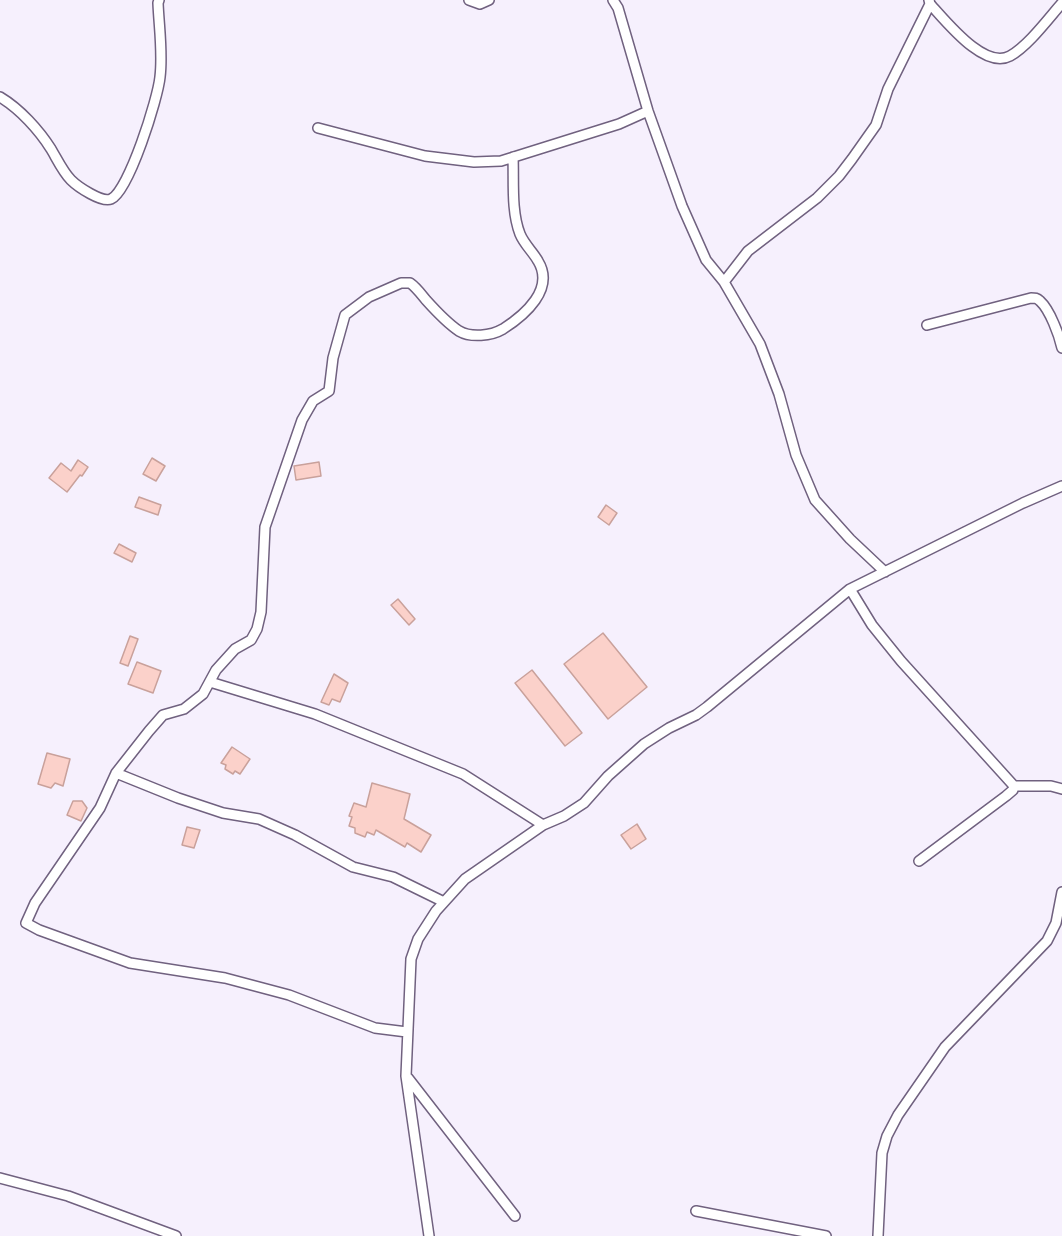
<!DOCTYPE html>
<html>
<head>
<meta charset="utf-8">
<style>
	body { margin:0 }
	canvas { display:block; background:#f6f0fd }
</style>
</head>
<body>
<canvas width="1062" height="1236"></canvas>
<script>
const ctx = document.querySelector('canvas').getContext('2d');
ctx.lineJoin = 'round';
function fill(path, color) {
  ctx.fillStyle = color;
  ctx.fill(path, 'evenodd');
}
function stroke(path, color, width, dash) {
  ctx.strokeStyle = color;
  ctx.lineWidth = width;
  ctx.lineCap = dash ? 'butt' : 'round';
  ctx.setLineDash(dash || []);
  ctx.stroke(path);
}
const building = new Path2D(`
	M152,458L165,466L156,481L143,474Z
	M78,460L88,467L82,476L80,475L67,492L49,478L61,463L71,471Z
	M319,462L321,476L296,480L294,466Z
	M139,497L161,505L158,515L135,507Z
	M606,505L617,513L609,525L598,517Z
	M119,544L136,553L132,562L114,553Z
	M398,599L415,619L409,625L391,605Z
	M603,633L647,687L608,719L564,664Z
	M130,636L138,639L128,666L120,663Z
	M137,662L161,671L153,693L128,684Z
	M532,670L582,733L565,746L515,683Z
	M334,674L348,683L340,702L332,699L329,705L321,702Z
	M232,747L250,759L240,774L235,771L233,774L225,769L226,765L221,763Z
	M47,753L70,759L63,786L55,783L51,788L38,784Z
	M372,783L410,794L404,819L431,835L421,852L407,843L405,847L376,830L374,835L367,832L365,837L355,833V828L349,826L352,817L349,816L354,803L366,807Z
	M73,801H82L87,808L81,821L67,815Z
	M637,824L646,839L631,849L621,835Z
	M187,827L200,830L194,848L182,845Z`);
fill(building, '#fbd1ca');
stroke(building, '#c9a19b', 1.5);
const minor = new Path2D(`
	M469,0L480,4L489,0
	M613,0L618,8L648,111L682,206L706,260L724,282L760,344L779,394L796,455L815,500L850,539L885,572
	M930,4C946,21 984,70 1010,56C1028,46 1048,19 1062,3
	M0,97C20,109 39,130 51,149C57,159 63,172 71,180C78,187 102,203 111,199C129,191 158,98 160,77C163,53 159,27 158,3L159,0
	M318,128L425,156L474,162L501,161L619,124L648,111
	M724,282L748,251L817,198L839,176L852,159L876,125L888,89L930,4L929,0
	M927,325L1031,298C1035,298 1037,298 1040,301C1050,310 1059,335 1062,348
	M850,589L872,625L901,661L1014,786
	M210,682L315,714L463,774L543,825
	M116,773L178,798L223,813L259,819L295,835L353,867L393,877L444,902
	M1014,786H1051L1062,789
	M919,861L1006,796L1013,790L1014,786
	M407,1032L375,1028L289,995L225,978L130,963L39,930L26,923L35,903L100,808L116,773L149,731L163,715L184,709L203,694L216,670L235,649L251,640L257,629L261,612L265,527L302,420L313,401L329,391L333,358L345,315L369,297L401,283H410C416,287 421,294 426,300C435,310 447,323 459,331C471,338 491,336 503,329C525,315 555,289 538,261C533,252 524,244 520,234C511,211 514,181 513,157
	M408,1078L515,1216
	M0,1178L68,1196L176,1236
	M696,1211L826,1236
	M429,1236L406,1076L411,959L418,939L436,911L465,879L543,825L564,816L584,803L608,776L644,744L669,728L696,715L707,707L850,589L1023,503L1062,486
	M878,1236L882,1153L887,1136L898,1115L945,1047L1047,941L1056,923L1062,892`);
stroke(minor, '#70617f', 12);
stroke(minor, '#fff', 9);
</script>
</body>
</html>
